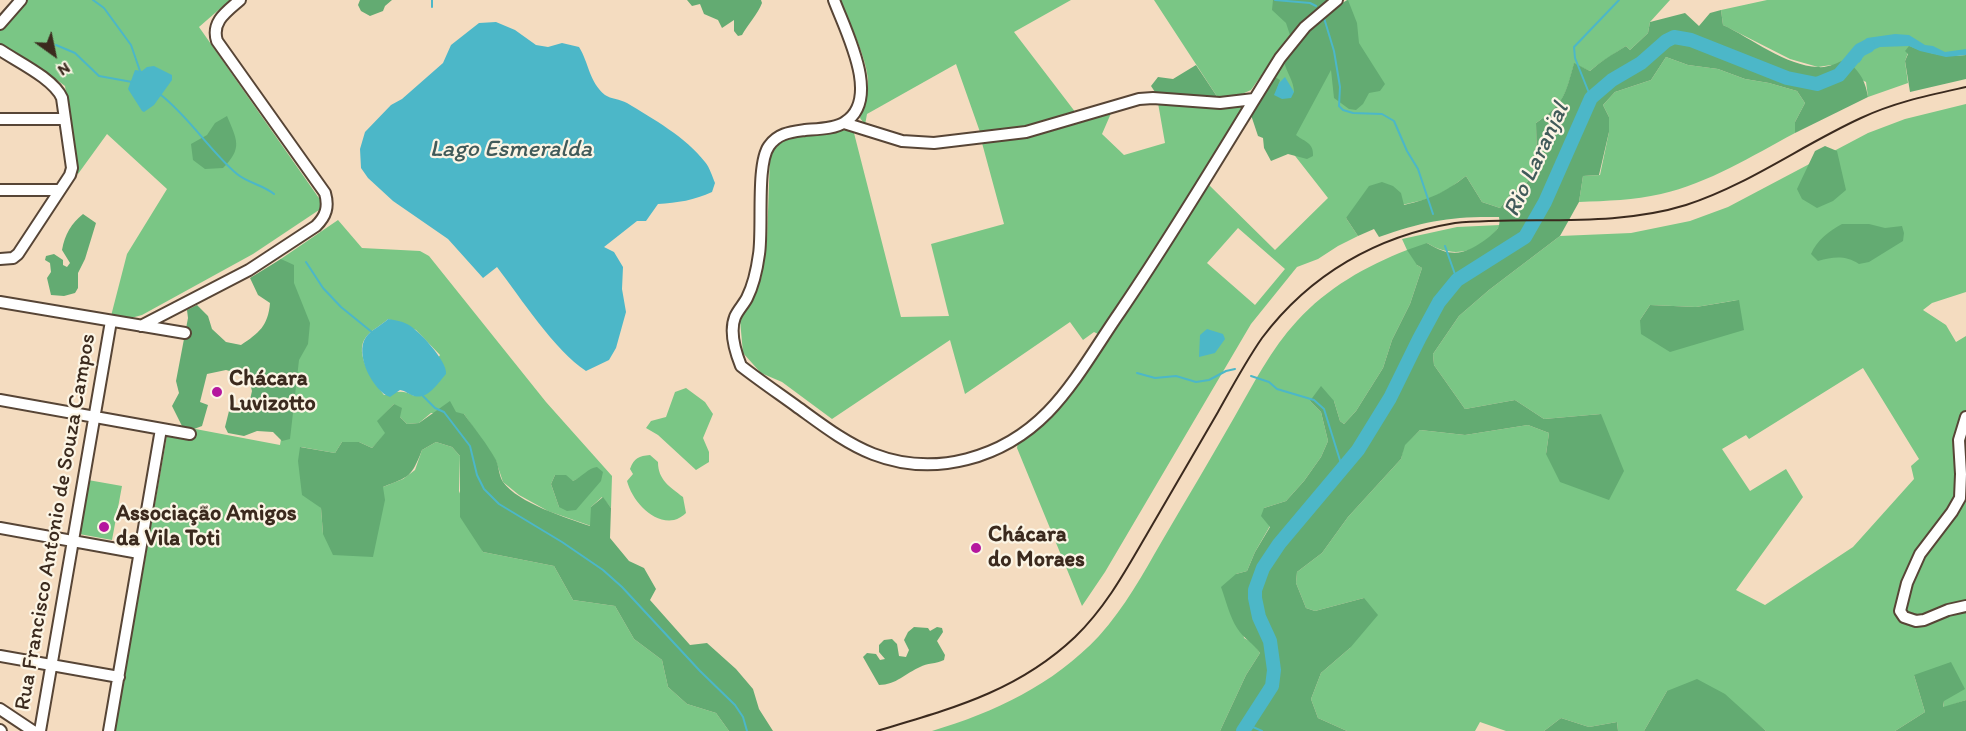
<!DOCTYPE html>
<html>
<head>
<meta charset="utf-8">
<style>
	body { margin:0 }
	#map { position:relative; width:1966px; height:731px; overflow:hidden; background:#f4dcc0; font-family:Itim,sans-serif }
	canvas { display:block }
	.north { position:absolute; left:24px; top:24px; width:60px; height:60px; -webkit-text-stroke:4px #fcf5e5; paint-order:stroke; rotate:147deg; font-size:16px; font-weight:700; line-height:24px; text-align:center; color:#3b2a1e }
	.north::after { content:''; display:block; margin:auto; width:21px; height:27px; background:#3b2a1e; clip-path:polygon(50% 0,100% 100%,50% 72%,0 100%) }
</style>
</head>
<body>
<div id="map">
<canvas width="1966" height="731"></canvas>
<div class="north">N</div>
</div>
<script>
const ctx = document.querySelector('canvas').getContext('2d');
ctx.lineJoin = 'round';
function fill(path, color) {
  ctx.fillStyle = color;
  ctx.fill(path, 'evenodd');
}
function stroke(path, color, width, dash) {
  ctx.strokeStyle = color;
  ctx.lineWidth = width;
  ctx.lineCap = dash ? 'butt' : 'round';
  ctx.setLineDash(dash || []);
  ctx.stroke(path);
}
function write(font, color, halo, rows, align = 'center') {
  ctx.font = font + ' Itim,sans-serif';
  ctx.lineWidth = 4.5;
  ctx.setLineDash([]);
  ctx.textBaseline = 'middle';
  ctx.strokeStyle = halo;
  ctx.fillStyle = color;
  for (const [text, x, y, turn = 0] of rows) {
    ctx.save();
    ctx.translate(x, y);
    ctx.rotate((+turn || 0) * Math.PI / 180);
    ctx.textAlign = isNaN(turn) ? turn : align;
    if (halo) ctx.strokeText(text, 0, 0);
    ctx.fillText(text, 0, 0);
    ctx.restore();
  }
}
fill(new Path2D(`
	M26,0H230L199,27L321,201V205L319,210L253,254L142,315L131,318L111,316L127,254L167,189L107,134L78,174L65,86L46,72L44,74L0,45V30Z
	M840,0H1071L1014,32L1076,113L1020,128L980,132L956,64L867,114L865,125L860,118C863,106 868,94 868,81C867,58 849,22 840,0Z
	M1154,0H1328L1301,23L1287,39L1251,90L1235,97L1218,98Z
	M1347,0H1670L1650,22L1648,33L1630,50L1626,46C1613,55 1601,61 1590,71L1574,64C1565,97 1564,103 1536,123L1537,169L1524,186L1511,193L1500,208L1482,202L1466,176L1450,188L1432,198L1346,218L1358,236L1338,246L1318,259L1297,267L1251,324L1105,572L1082,606L1017,448L1018,442L1039,426L1208,184L1275,250L1328,198L1256,106C1282,65 1306,27 1347,0ZM1238,228L1285,269L1255,305L1207,263Z
	M1767,0H1966V55L1908,53L1905,61L1908,83L1868,97L1866,82L1831,65L1818,67L1790,59L1723,25L1721,10Z
	M1666,57L1688,65L1718,69L1745,79L1769,83L1797,91L1805,103L1795,122V133C1752,156 1709,183 1661,194C1634,200 1607,201 1579,202L1583,176L1600,175L1609,132V117L1603,105L1615,92L1651,80Z
	M1158,103C1186,106 1216,112 1244,105L1152,254L1098,334L1094,332L1083,340L1070,322L965,394L950,340L832,419L782,382L761,373L743,353L740,320L752,300L761,279L767,240L770,156L776,146L789,138L846,130L854,133L901,317L949,316L931,244L1004,224L982,143L1028,138L1112,111L1102,134L1124,155L1165,143Z
	M1966,104V292L1932,303L1923,310L1946,325L1956,342L1966,336V700L1943,708L1944,701L1914,675L1925,712L1895,731H1766L1748,716L1667,691L1644,731H1618L1617,722L1589,727L1561,718L1544,731H1506L1480,722L1475,731H1347L1318,718L1311,699L1321,673L1350,648L1364,598L1315,611L1306,608L1296,583L1297,572L1322,553L1348,517L1401,459L1404,445L1420,430L1465,435L1528,425L1549,433L1546,454L1601,414L1544,419L1515,400L1465,409L1434,365L1433,354L1459,316L1489,290L1560,236L1631,233L1690,221L1728,207L1868,133L1905,119ZM1738,300L1640,320L1650,305L1696,307ZM1863,368L1919,459L1911,466L1914,479L1853,547L1765,605L1736,590L1803,497L1786,469L1750,491L1722,449L1746,435L1749,439Z
	M338,220L362,248L420,251L429,256L546,402L612,476L611,508L602,497L591,507V526L548,511L519,495L503,482L496,461L464,414L431,413L419,423L407,424L400,417L394,404L378,421L386,433L372,448L359,442H342L335,453L301,447L321,508L323,534L383,487L403,479L415,470L422,450L436,442L452,447L460,456L459,491L483,552L554,566L573,600L615,606L634,639L662,660L668,687L687,704L716,713L729,731H115L169,424L280,445L303,310L272,265ZM388,319L416,330L440,355L414,396C403,389 396,392 384,395C374,381 353,354 366,337C371,330 382,325 388,319ZM555,475L573,481L583,476L559,507L551,484Z
	M1500,225C1483,252 1454,260 1427,243L1417,265L1422,268L1410,304L1392,340L1383,368L1356,411L1344,424L1340,421L1334,401H1310L1321,412L1328,441L1321,457L1304,481L1286,501L1264,508L1270,526L1255,552L1247,571L1236,574L1244,638L1253,643L1260,653L1246,675L1220,731H932C995,712 1053,685 1099,636C1125,607 1143,574 1162,541C1186,500 1211,458 1235,416C1254,383 1271,349 1297,321C1327,288 1366,266 1407,250L1402,239L1457,227Z
	M686,388L705,402L713,414L703,438L709,452V462L696,470L658,435L646,428L651,421L666,417L675,392Z
	M650,455L658,462C658,480 670,487 683,497L686,513C683,516 678,519 674,520C652,524 632,500 627,481L633,474L630,469C634,458 639,456 650,455Z
	M88,480L122,486L112,540L79,534Z`), '#7ac685');
fill(new Path2D(`
	M360,0H392L385,6L383,11L370,16L361,11L358,5Z
	M687,0H761L762,3C758,14 748,24 742,35L738,36L734,31V20L722,28L718,20L704,14L700,4L692,6Z
	M1273,0H1328L1290,35L1286,23L1272,10Z
	M1348,0L1357,23L1359,43L1385,84L1380,91L1369,93L1363,104L1356,110L1349,109L1334,98L1331,70L1296,135C1305,142 1314,143 1313,156L1307,159L1288,154L1271,161L1264,148L1263,138L1258,136L1251,115L1275,77L1280,80L1275,95L1294,92C1294,81 1286,72 1284,61C1301,39 1322,12 1348,0Z
	M1721,10L1723,25C1751,38 1786,66 1818,67C1828,68 1837,63 1846,59C1859,72 1865,78 1868,97L1795,133V122L1805,103L1797,91L1769,83L1745,79L1718,69L1688,65L1666,57L1651,80L1615,92L1603,105L1609,117V132L1599,175L1583,176L1579,202L1560,236L1489,290L1459,316L1433,354L1434,365L1465,409L1515,400L1544,419L1601,414L1624,471L1609,500L1560,482L1546,454L1549,433L1528,425L1465,435L1420,430L1405,445L1401,459L1348,517L1322,553L1297,572L1296,583L1306,608L1315,611L1364,598L1378,615L1350,648L1321,673L1311,699L1318,718L1347,731H1220L1246,675L1260,653C1253,643 1243,638 1237,628C1230,617 1226,601 1221,587L1236,574L1247,571L1255,552L1270,527L1261,516L1264,508L1286,501L1304,481L1321,457L1328,441L1321,412L1310,401L1321,386L1334,401L1340,421L1344,424L1356,411L1383,368L1392,340L1410,304L1422,268L1417,265L1407,250L1427,243C1452,259 1467,254 1489,237C1497,230 1501,227 1499,217C1453,216 1423,221 1379,237L1374,229L1358,236L1346,218L1369,186L1382,182L1393,186L1401,193L1404,205C1430,199 1444,193 1466,176L1482,202L1500,208L1511,193L1524,186L1537,169L1536,123C1564,103 1565,96 1574,63L1590,71C1601,61 1613,54 1626,46L1630,50L1648,33L1650,22L1685,13L1699,26L1710,13Z
	M1909,46C1928,54 1946,57 1966,55V79L1910,92L1905,61L1908,54L1905,51Z
	M1196,65L1218,98L1155,92L1151,86L1158,77L1173,79Z
	M227,116C237,140 243,148 223,168L205,169L193,160L191,144L207,135L215,123Z
	M1825,146L1837,151L1846,190L1833,201L1817,208L1802,199L1797,189L1815,151Z
	M83,214L96,223L85,259L78,273V288L75,293L64,296L51,295L47,278L51,272L50,263L45,260L46,256L54,254L63,260V265L67,267L70,263L62,250C65,234 71,224 83,214Z
	M1842,224H1869L1885,228L1902,226L1904,233L1903,241L1869,262L1859,264C1845,255 1833,257 1818,261L1811,254C1817,240 1829,231 1842,224Z
	M281,259L294,265V283L310,323L308,344L299,360L290,439L282,441L273,432L257,431L244,436L228,433L225,427L230,407L249,404L252,391L248,376L226,370L207,374L200,402L208,405L202,426L194,429L182,426L172,406L179,393L176,381L188,318L187,310L197,305L208,316L212,329L226,342L241,345C259,333 268,326 270,303L258,295L250,278Z
	M1739,300L1744,330L1670,352L1641,334L1640,320L1650,305L1696,307Z
	M450,401L456,412L464,414C475,429 487,444 496,460C499,467 499,476 503,482C518,503 567,518 590,526L591,507L603,497L611,508L610,538L629,561L644,568L656,589L650,600L690,645L707,643L736,669L753,689L759,709L773,731H729L716,713L687,704L668,687L662,660L634,639L615,606L573,600L554,566L483,552L460,517V456L452,447L436,442L422,450C411,478 410,476 383,487L385,500L373,557L333,555L323,534L321,508L302,495L298,461L300,447L335,453L342,442H359L372,448L385,433L377,421L394,404L402,408L400,417L407,424L419,423Z
	M597,467L603,472L601,481L576,510L567,511L559,507L551,484L555,475H566L573,481C582,477 588,468 597,467Z
	M914,627L928,628L930,631L937,627L942,628L943,632L937,641L945,655L944,660C936,664 927,663 920,667C906,673 896,685 879,685L863,657L867,653L876,654L880,660L885,659L879,652V645L884,640L892,639L897,644L899,656L906,657L909,650L904,640L908,632Z
	M1951,662L1965,689L1944,701L1943,707L1966,700V731H1895L1925,712L1914,675Z
	M1697,679L1725,694L1766,731H1644L1667,691Z
	M1561,718L1589,727L1617,722L1618,731H1544Z`), '#63ab72');
fill(new Path2D(`
	M496,22L515,30L536,45L548,47L562,43L579,47C589,63 589,82 605,95C611,99 620,99 627,103C653,119 686,137 705,162C710,168 712,176 715,183L712,192C695,200 677,203 658,204L646,221H637L604,247L614,252L623,267L622,289L626,312L616,348L609,360L586,371C555,351 520,297 497,267L483,278L448,239L393,201L368,178L361,168L360,149L365,132L391,105L402,99L443,63L451,45L479,23Z
	M1895,34L1909,35L1925,45L1933,46L1945,52L1966,49V55L1946,57L1920,51L1909,46L1880,47L1861,55L1862,59L1859,63L1849,53L1867,38Z
	M154,66L172,75V80L154,105L144,112L142,111L128,89L135,70L142,71L147,67Z
	M1285,77L1294,92L1291,98L1282,99L1274,95L1279,83Z
	M388,319C394,320 401,321 407,324C418,329 448,362 446,374C438,383 428,400 414,396C408,394 406,391 400,390L390,397C373,391 354,354 366,337C371,330 382,325 388,319Z
	M1207,329L1223,334L1225,339L1215,353L1199,357L1200,335Z`), '#4cb7c8');
stroke(new Path2D(`
	M93,0L104,8L131,45L140,71
	M432,0V7
	M1275,0L1310,3L1316,6
	M1324,18L1334,51L1340,87L1339,106L1343,110L1353,113L1382,114L1394,121L1407,151L1418,169L1433,214
	M56,45L75,53L99,76L132,82
	M161,95C190,118 210,151 237,174C248,183 263,185 274,194
	M1591,98L1575,58L1574,47L1619,0
	M1445,246L1457,280
	M306,262L323,288L341,307L373,333
	M1137,373L1155,378L1176,376L1196,382L1209,380L1226,371L1235,369
	M1251,376L1269,382L1277,389L1314,400L1324,409L1343,470
	M423,396L435,408L444,412L470,446L477,475L484,489L499,504L562,542L603,570L622,587L700,671L735,705L743,717L747,731
	M1246,724L1262,731`), '#4cb7c8', 2);
stroke(new Path2D(`
	M1243,731L1272,686L1274,670L1270,641L1259,617L1255,598V590L1263,568L1279,544L1358,450L1390,398L1419,339L1439,302L1457,280L1525,237L1545,202L1591,98L1612,80L1641,63L1666,41L1674,37L1691,40L1787,78L1817,84L1839,75L1860,50L1868,46`), '#4cb7c8', 14);
const minor = new Path2D(`
	M834,0C845,30 882,99 845,122C835,129 817,129 805,130C791,132 778,133 769,146C756,164 763,228 759,254C757,269 754,284 747,298C744,304 738,310 735,317C729,332 735,351 741,366C759,380 778,393 796,406C821,424 845,443 873,454C935,478 1003,458 1048,412C1076,383 1097,345 1120,312C1176,230 1227,143 1280,58L1305,27L1337,0
	M0,24L21,0
	M0,50C18,62 54,79 62,98L72,168L70,175L18,254L13,258L0,259
	M0,119H65
	M844,123L902,141L934,143L1026,132L1139,99L1153,98L1220,103L1254,99
	M0,190H60
	M0,302L185,333
	M141,326L249,270L316,226C326,216 329,207 325,193L217,41C211,22 226,12 240,0
	M0,400L190,434
	M1966,417L1959,440L1961,474L1960,498L1952,512L1920,554L1907,583L1900,611L1904,617L1916,621L1924,620L1948,610L1966,606
	M0,528L139,553
	M0,656L119,677
	M0,709L33,731
	M0,730L1,731
	M40,731L111,321
	M109,731L161,429`);
stroke(minor, '#574536', 14);
stroke(minor, '#fff', 10);
stroke(new Path2D(`
	M877,731C950,709 1017,692 1075,637C1106,607 1126,570 1147,534C1171,493 1194,453 1218,412C1232,387 1246,361 1262,338C1310,274 1377,236 1455,223C1531,216 1612,228 1686,205C1748,185 1802,145 1861,118C1895,102 1930,95 1966,87`), '#3b2a1e', 2);
for (const [x, y, r, color] of [
	[217,392,6,"#b5179e"],
	[104,527,6,"#b5179e"],
	[976,548,6,"#b5179e"]
]) {
  const dot = new Path2D();
  dot.arc(x, y, r, 0, 2 * Math.PI);
  ctx.fillStyle = color;
  ctx.fill(dot);
  stroke(dot, '#fcf5e5', 2);
}
write('bold 22px', '#3b2a1e', '#fcf5e5', [
	["Chácara",229,379],
	["Luvizotto",229,404],
	["Associação Amigos",116,514],
	["da Vila Toti",116,539],
	["Chácara",988,535],
	["do Moraes",988,560]
], 'left');
write('22px', '#3b2a1e', '#fcf5e5', [
	["Rua Francisco Antonio de Souza Campos",56,522,-80]
]);
write('italic 24px', '#415b5a', '#fcf5e5', [
	["Lago Esmeralda",511,150],
	["Rio Laranjal",1537,160,-65]
]);
</script>
</body>
</html>
